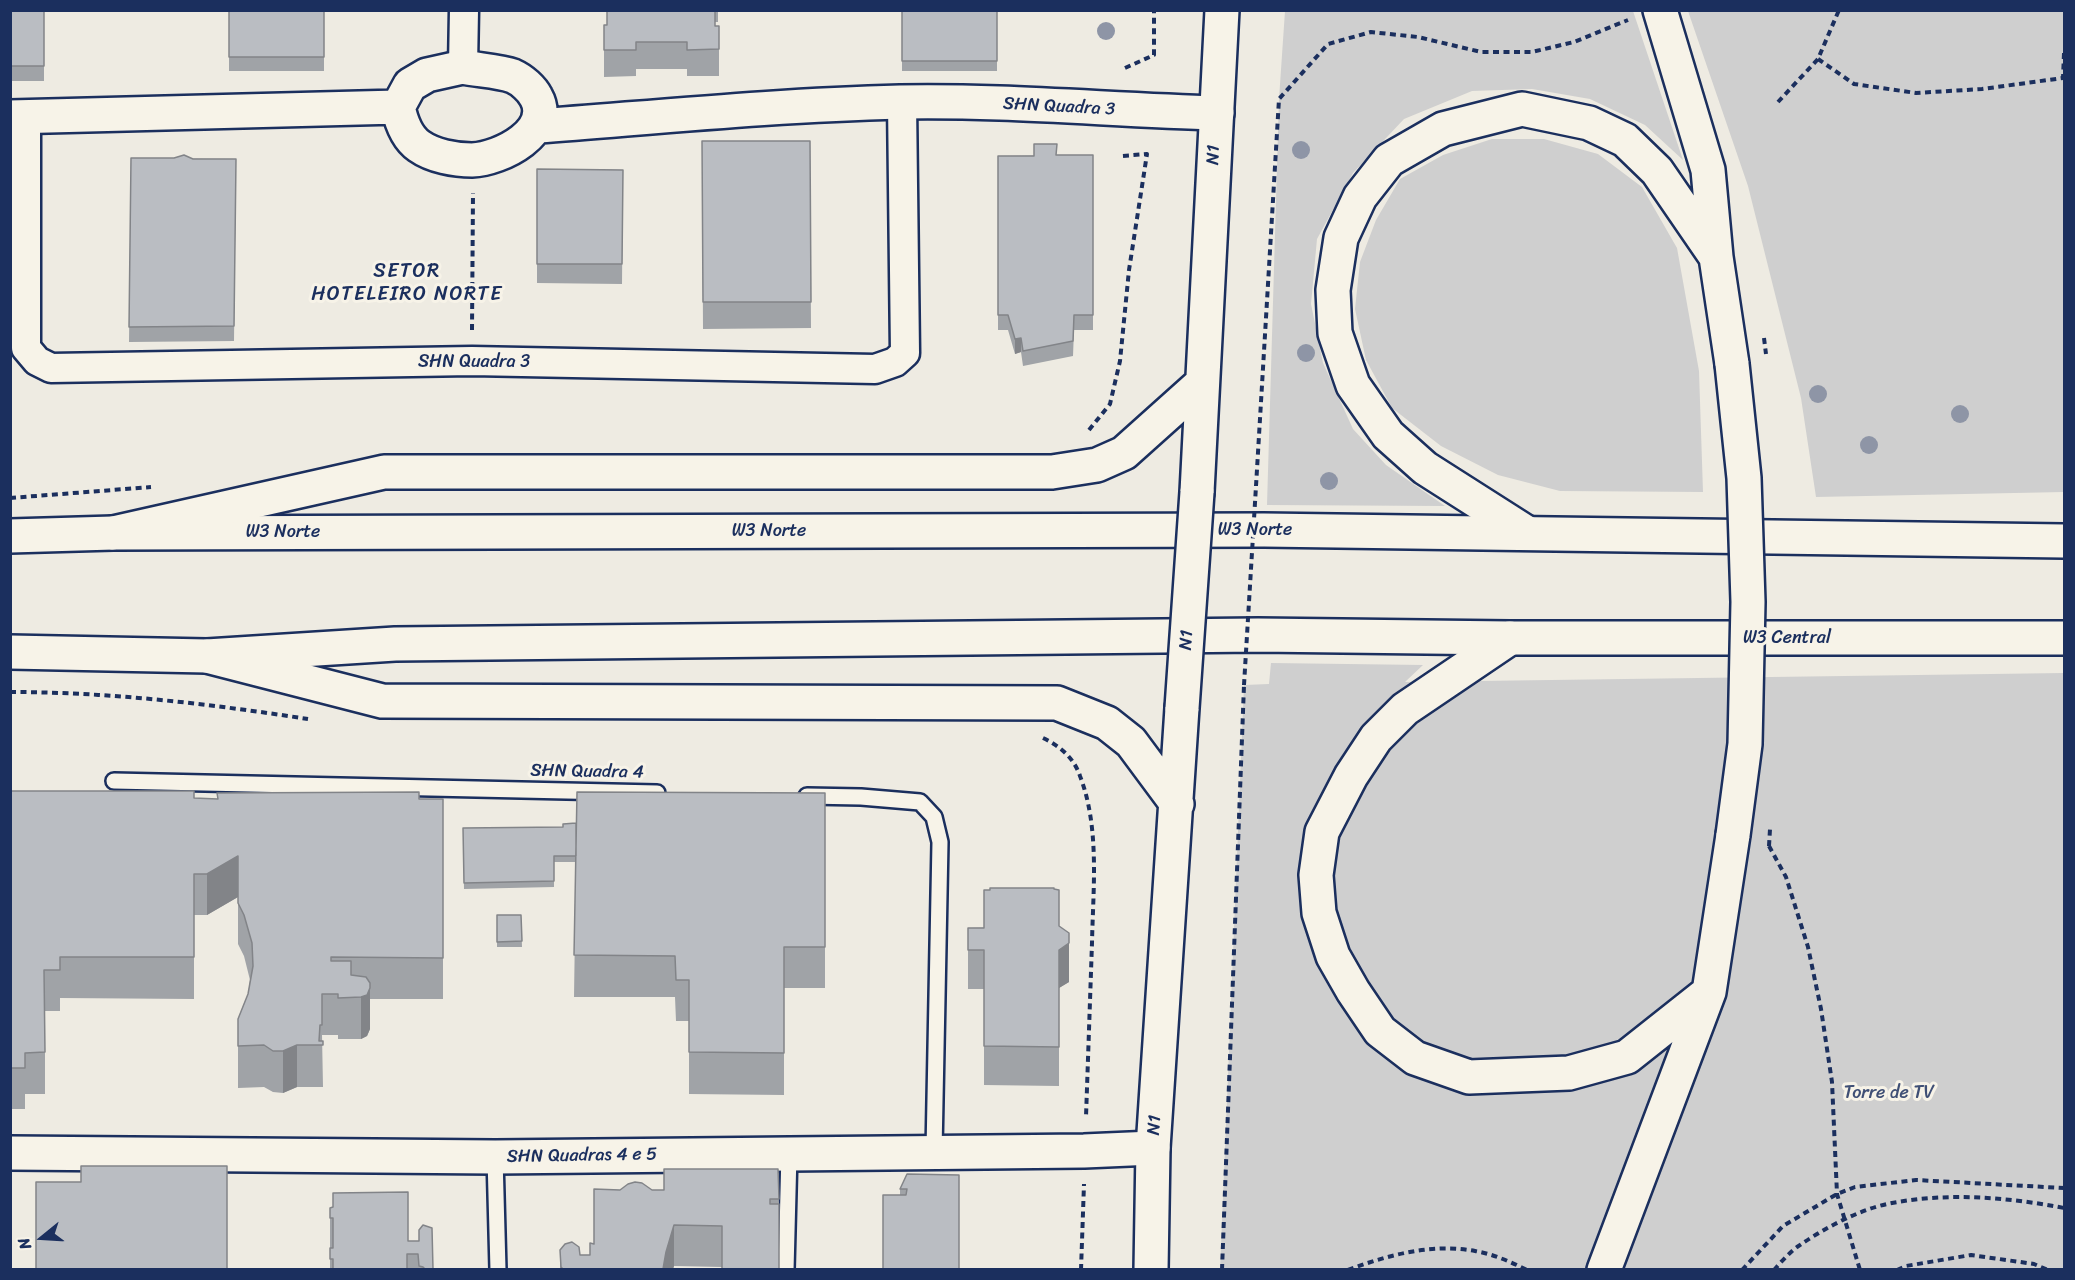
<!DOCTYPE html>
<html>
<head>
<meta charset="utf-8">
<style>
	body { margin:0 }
	#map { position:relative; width:2075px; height:1280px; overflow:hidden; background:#eeebe2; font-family:Sriracha,sans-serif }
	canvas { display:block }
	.frame { position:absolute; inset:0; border:12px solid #1b2f5e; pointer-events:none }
	.north { position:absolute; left:12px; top:1208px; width:60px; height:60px; -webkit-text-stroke:4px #f7f3e8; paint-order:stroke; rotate:252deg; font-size:16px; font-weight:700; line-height:24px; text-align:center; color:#1b2f5e }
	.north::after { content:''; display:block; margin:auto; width:21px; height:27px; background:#1b2f5e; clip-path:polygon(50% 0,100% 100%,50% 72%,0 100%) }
</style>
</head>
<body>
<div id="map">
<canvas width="2075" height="1280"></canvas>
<div class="frame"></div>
<div class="north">N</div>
</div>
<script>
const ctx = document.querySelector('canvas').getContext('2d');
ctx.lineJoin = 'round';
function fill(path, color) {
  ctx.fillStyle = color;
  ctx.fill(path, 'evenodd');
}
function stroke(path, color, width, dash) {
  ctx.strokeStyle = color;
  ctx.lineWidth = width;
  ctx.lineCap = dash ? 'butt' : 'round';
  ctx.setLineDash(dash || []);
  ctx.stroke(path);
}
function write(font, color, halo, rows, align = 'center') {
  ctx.font = font + ' Sriracha,sans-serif';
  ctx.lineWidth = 6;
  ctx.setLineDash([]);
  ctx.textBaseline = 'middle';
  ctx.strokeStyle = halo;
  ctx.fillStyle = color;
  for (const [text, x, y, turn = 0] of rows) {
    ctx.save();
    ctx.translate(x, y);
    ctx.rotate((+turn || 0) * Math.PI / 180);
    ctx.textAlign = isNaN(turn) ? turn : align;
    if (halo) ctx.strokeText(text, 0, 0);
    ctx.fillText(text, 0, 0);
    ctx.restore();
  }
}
fill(new Path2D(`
	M1285,11H1633L1683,160L1645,125L1590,99L1532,89L1472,91L1404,119L1353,173L1317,239L1311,304L1323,363L1353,429L1386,465L1445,506L1267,505L1279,99Z
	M1688,11H2064V492L1816,497L1801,398L1748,186Z
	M1492,139H1544L1598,154L1642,187L1677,248L1699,371L1703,492L1560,491L1498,475L1441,446L1392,408L1366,360L1355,309L1360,262L1376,220L1400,179L1443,155Z
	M1271,663L1423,665L1405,682L2064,673V1269L1220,1270L1244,685L1269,684Z`), '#cfcfcf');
const service = new Path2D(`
	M114,781L657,793
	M807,796L861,797L920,802L934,817L940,842L934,1151
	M495,1157L498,1270
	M786,1270L789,1153`);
const minor = new Path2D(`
	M463,67L464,10
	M26,117V348L37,361L51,368L472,361L875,369L895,362L905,353L902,102`);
const tertiary = new Path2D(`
	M463,67C477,70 500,71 513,76C522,80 532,89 536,97C555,131 501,159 472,160C455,160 433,156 419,146C406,137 401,121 398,107L410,85L427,75Z
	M10,117L398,107
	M538,126C658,117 779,105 900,102C1005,100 1111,110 1217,113
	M10,1153L495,1157L1084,1151L1153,1148`);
const primary = new Path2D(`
	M10,536L113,533L1264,530L2064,541
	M10,652L207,656L395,644L1258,635L1510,638H2064`);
const trunk = new Path2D(`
	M1660,10L1708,170L1716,257L1732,364
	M1197,492L1222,10
	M113,533L384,472H1052L1097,465L1124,453L1201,384
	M1527,533L1425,468L1388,435L1353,385L1335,333L1333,290L1341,238L1360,197L1389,160L1443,129L1522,109L1589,123L1625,140L1657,171L1716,257
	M1510,638L1405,709L1376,738L1351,776L1322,832L1316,875L1319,913L1333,956L1353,991L1380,1031L1415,1058L1469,1077L1569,1073L1627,1057L1709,992
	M207,656L382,701L1057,703L1107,723L1131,742L1177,804
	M1151,1270L1153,1148L1182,708
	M1604,1270L1709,992L1733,835`);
stroke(service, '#1b2f5e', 20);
stroke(minor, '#1b2f5e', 33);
stroke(tertiary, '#1b2f5e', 38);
stroke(primary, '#1b2f5e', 38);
stroke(trunk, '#1b2f5e', 38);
stroke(new Path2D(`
	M2064,53L2063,78L2064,83
	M1818,59L1854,84L1916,93L1982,89L2063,78
	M1125,68L1154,55V10
	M1778,102L1818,59L1839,10
	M472,330L473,193
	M1089,430L1110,404L1120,361L1129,270L1147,154L1122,156
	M1256,486L1279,99L1328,44L1371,32L1418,37L1481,52H1532L1574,42L1628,20
	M10,498L151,487
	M10,692C110,692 210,704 308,719
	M1043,738C1060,746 1074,758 1080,776C1100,828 1093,889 1092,943C1090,1001 1088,1059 1086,1117
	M1769,846L1786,877L1808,947L1821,1009L1832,1082L1837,1194L1860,1270
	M1081,1270L1084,1184
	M1222,1270L1244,685
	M1348,1270C1388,1255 1432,1243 1475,1251C1493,1254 1511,1262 1527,1270
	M1742,1270L1783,1226L1837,1194L1855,1187L1916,1180L2064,1188
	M1774,1270C1781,1262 1789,1253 1797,1247C1823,1229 1856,1211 1887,1204C1945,1192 2007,1197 2064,1208
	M1897,1270L1906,1266L1971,1255L2034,1264L2048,1270`), '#1b2f5e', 4, [6, 4.5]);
stroke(service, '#f7f3e8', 15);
stroke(minor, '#f7f3e8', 28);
stroke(tertiary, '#f7f3e8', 33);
stroke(primary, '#f7f3e8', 33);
stroke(trunk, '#f7f3e8', 33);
const trunkBridge = new Path2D(`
	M1732,364L1744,478L1748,602L1745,744L1733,835
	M1182,708L1197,492`);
stroke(trunkBridge, '#1b2f5e', 38, []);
stroke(new Path2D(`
	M1764,338L1766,354
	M1244,685L1256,486
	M1769,846L1770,829`), '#1b2f5e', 4, [6, 4.5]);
stroke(trunkBridge, '#f7f3e8', 33);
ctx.fillStyle = '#8e95a6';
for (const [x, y] of [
	[1106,31],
	[1301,150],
	[1306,353],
	[1818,394],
	[1960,414],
	[1869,445],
	[1329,481]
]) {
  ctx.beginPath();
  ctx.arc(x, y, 9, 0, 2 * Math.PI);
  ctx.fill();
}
fill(new Path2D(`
	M10,10H44V81H10Z
	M229,10H324V71H229Z
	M607,10H718V22H715V26H719V76H687V69H636V76L604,77V25H607Z
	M902,10H997V71H902Z
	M702,141H810L811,328L703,329Z
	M1093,155V330H1074L1073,356L1023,366L1021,352L1015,354L1008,330H998V156Z
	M131,158L236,159L234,341L129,342Z
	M537,169L623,170L622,284L537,283Z
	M10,791L217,799H443V999H370V1029L367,1036L361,1039H338V1035H322L323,1087H297L283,1093L273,1092L264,1087L238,1088V1019L248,994L250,980L244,956L238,944V897L207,915H194V999L60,998V1011H45V1094H25V1109H10Z
	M825,793V988H784V1095L689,1094V1021H676L675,997H574L576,862H554V887L464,889L463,828L563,827L576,823Z
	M497,915H521L522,947H497Z
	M1059,926L1069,982L1059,988V1086L984,1085V989H968V928Z
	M778,1169L779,1204L722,1267L674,1266L673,1269H560V1250L580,1255H590L594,1244L652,1190H664Z
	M907,1174L959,1269L900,1195V1189Z
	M330,1208L408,1241L433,1269H330Z`), '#a0a3a7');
fill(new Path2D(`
	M1021,338V352L1015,354V339Z
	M238,856V897L207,915V874Z
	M1069,943V982L1059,988V950Z
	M370,988V1029L367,1036L361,1039V997Z
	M297,1045V1087L283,1093V1051Z
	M674,1225V1266L673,1269H663L666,1252Z`), '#828488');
const building = new Path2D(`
	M10,10H44V66H10Z
	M229,10H324V57H229Z
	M607,10H715V26H719V49L687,50V42H636V50H604V25H607Z
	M902,10H997V61H902Z
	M702,141H810L811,302H703Z
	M1034,144H1057L1056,155H1093V315H1074L1073,341L1023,351L1021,338L1015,339L1008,315H998V156H1034Z
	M184,155L193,159H236L234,326L129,327L131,158H174Z
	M537,169L623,170L622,264H537Z
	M10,791H194V798L218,799L217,793L419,792V799H443V958L331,957V961H351V975L366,977L370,983V988L367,995L361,997L338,998V994H322V1025H320L319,1041H323V1045H297L283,1051H273L264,1045L238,1046V1019L248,994L253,966L252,943L244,915L238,903V856L207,874H194V957H60V970H44L45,1052L25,1053V1068H10Z
	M577,792L825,793V947H784V1053L689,1052V980H676L675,956L574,955Z
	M576,823V856H554V881L464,883L463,828L563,827V824Z
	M990,888H1054V889L1059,890V926L1069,933V943L1059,950V1047L984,1046V950H968V928H984V890H990Z
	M497,915H521L522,941L497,942Z
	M81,1166H227V1269H36V1182H81Z
	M664,1169H778L779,1199H770V1204H779V1269H722V1226L674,1225L666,1252L663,1269H563L561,1267L560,1250L565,1244L572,1242L579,1247L580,1255H590V1243L594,1244V1189L620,1190L628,1184L635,1182L642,1183L652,1190H664Z
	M907,1174L959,1175V1269H883V1195H906L907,1189H900Z
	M408,1192V1241H419V1230L423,1225L432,1228L433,1269H425L423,1267L419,1266L418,1254H407V1269H333V1259H330V1248H333V1218H330V1208L333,1207V1193Z`);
fill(building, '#babdc2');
stroke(building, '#828488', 1.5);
write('18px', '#1b2f5e', '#f7f3e8', [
	["SHN Quadra 3",1059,107,3],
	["N1",1214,155,-87],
	["SHN Quadra 3",474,362],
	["W3 Norte",1255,530],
	["W3 Norte",769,531],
	["W3 Norte",283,532],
	["W3 Central",1787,638],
	["N1",1187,640,-86],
	["SHN Quadra 4",587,772,1],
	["N1",1155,1125,-86],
	["SHN Quadras 4 e 5",582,1156,-1]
]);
write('18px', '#3f4f75', '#f7f3e8', [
	["Torre de TV",1889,1093]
]);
ctx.letterSpacing = '1.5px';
write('20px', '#1b2f5e', '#f7f3e8', [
	["SETOR",407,272],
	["HOTELEIRO NORTE",407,295]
]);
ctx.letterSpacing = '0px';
</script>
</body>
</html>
